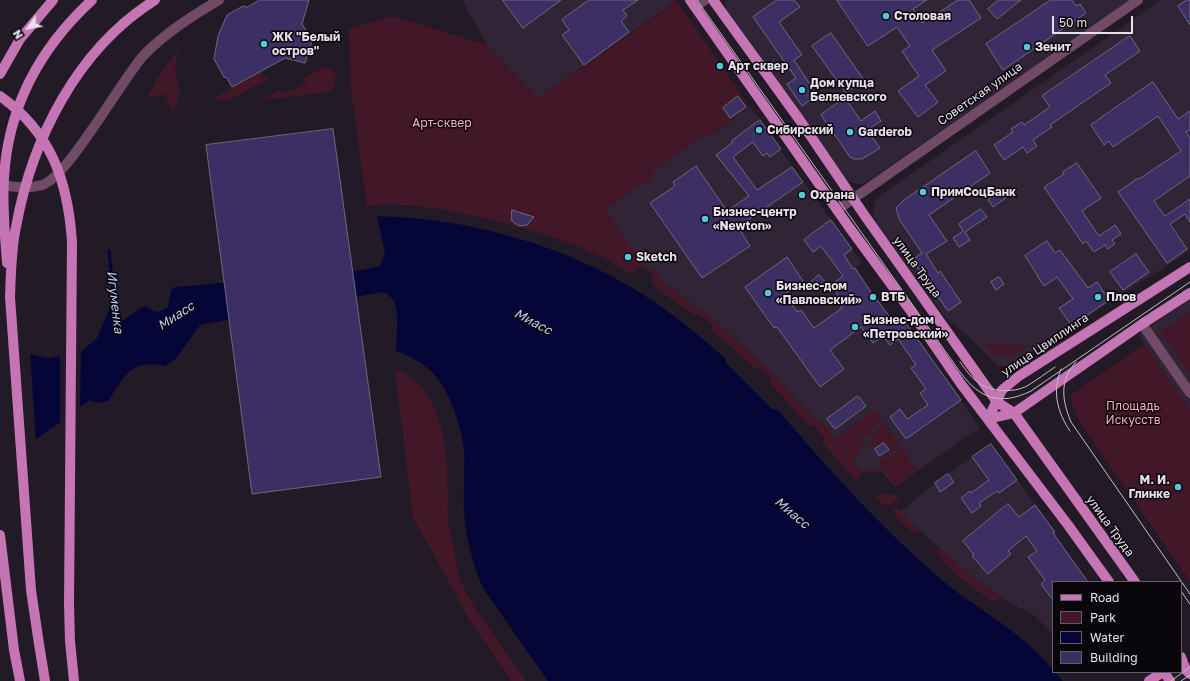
<!DOCTYPE html>
<html>
<head>
<meta charset="utf-8">
<style>
	body { margin:0 }
	#map { position:relative; width:1190px; height:681px; overflow:hidden; background:#231a27; font-family:"Golos Text",sans-serif }
	canvas { display:block }
	.legend { position:absolute; left:1052px; top:581px; width:130px; height:92px; box-sizing:border-box; background:#0a070c; border:1px solid #625e65; margin:0; padding:5px 7px; list-style:none; font-size:12px; color:#e7e1ea }
	.legend li { display:flex; align-items:center; gap:8px; height:20px }
	.legend b { width:20px; border:1px solid #625e65 }
	.north { position:absolute; left:8px; top:8px; width:40px; height:40px; -webkit-text-stroke:3px #0a070c; paint-order:stroke; rotate:238deg; font-size:11px; font-weight:700; line-height:16px; text-align:center; color:#e7e1ea }
	.north::after { content:''; display:block; margin:auto; width:14px; height:18px; background:#e7e1ea; clip-path:polygon(50% 0,100% 100%,50% 72%,0 100%) }
	.scale { position:absolute; left:1052px; top:16px; width:81px; height:18px; box-sizing:border-box; border:2px solid #e7e1ea; border-top:0; padding-left:5px; font-size:12px; line-height:14px; white-space:nowrap; color:#e7e1ea; -webkit-text-stroke:3px #0a070c; paint-order:stroke }
</style>
</head>
<body>
<div id="map">
<canvas width="1190" height="681"></canvas>
<ul class="legend">
<li><b style="height:5px;background:#c575b3"></b>Road</li>
<li><b style="height:11px;background:#421728"></b>Park</li>
<li><b style="height:11px;background:#050637"></b>Water</li>
<li><b style="height:11px;background:#3c2f64"></b>Building</li>
</ul>
<div class="north">N</div>
<div class="scale">50 m</div>
</div>
<script>
const ctx = document.querySelector('canvas').getContext('2d');
ctx.lineJoin = 'round';
function fill(path, color) {
  ctx.fillStyle = color;
  ctx.fill(path, 'evenodd');
}
function stroke(path, color, width, dash) {
  ctx.strokeStyle = color;
  ctx.lineWidth = width;
  ctx.lineCap = dash ? 'butt' : 'round';
  ctx.setLineDash(dash || []);
  ctx.stroke(path);
}
function write(font, color, halo, rows, align = 'center') {
  ctx.font = font + ' "Golos Text",sans-serif';
  ctx.lineWidth = 3;
  ctx.setLineDash([]);
  ctx.textBaseline = 'middle';
  ctx.strokeStyle = halo;
  ctx.fillStyle = color;
  for (const [text, x, y, turn = 0] of rows) {
    ctx.save();
    ctx.translate(x, y);
    ctx.rotate((+turn || 0) * Math.PI / 180);
    ctx.textAlign = isNaN(turn) ? turn : align;
    if (halo) ctx.strokeText(text, 0, 0);
    ctx.fillText(text, 0, 0);
    ctx.restore();
  }
}
fill(new Path2D(`
	M462,0H673L669,6L538,98L487,45Z
	M726,0H1129L871,179L863,184H857L848,181L842,175L727,10L725,4Z
	M1161,0H1190V251L1009,366H1003L997,365L968,336L945,317L877,224L873,212L875,202L881,195Z
	M750,107L861,262L856,268L871,292L896,324L903,319L961,400L979,428L895,487L880,470H860L822,422L813,417L767,368L739,342L714,320L664,282L638,266L606,209L641,184L645,183L653,171L703,135L709,137Z
	M1190,299V411L1138,335Z
	M991,444L1055,532L1056,537L1088,582H1053V634L1034,615L1006,601L959,566L900,512L935,483Z`), '#302436');
fill(new Path2D(`
	M673,0H676L750,107L708,137L703,135L653,171V177L645,184H641L606,209L641,263L659,274L662,278V281L714,320L739,342L767,368L813,417L822,422L860,470H880L883,472H864L856,481L823,443L824,438L814,425H808L771,384V378L760,367L754,368L712,330V324L699,314L694,315L656,288L651,280L654,276L639,266L634,275C616,265 598,254 579,247C545,233 509,224 474,216C439,208 403,202 367,206L351,89L349,29L392,16L487,45L538,98L669,7Z
	M179,50L175,66L180,95L173,111L164,94L147,97L162,70Z
	M324,67L333,69C338,77 336,84 330,92L262,100L280,90L282,93L289,90L290,91L306,83L304,78Z
	M262,71L263,73L260,75L262,79L269,75L270,78L228,100L212,99Z
	M1190,311V374L1160,332Z
	M982,343L1028,346C1009,358 998,360 982,343Z
	M1144,344L1190,411V582L1083,427C1076,416 1072,407 1071,395Z
	M395,371H402L422,387L432,404L440,424L445,445L447,466L448,521L459,576L465,591L473,605L526,681H511L469,619L413,517Z
	M875,409L881,417L868,438L862,435L859,441L865,444L855,461L836,438Z
	M883,420L901,447L883,456L882,455L889,450L884,443L875,448L870,442Z
	M903,449L917,471L896,485L878,462Z
	M878,494L896,495L899,499L889,505H884L876,497Z
	M896,507L901,511L900,512L919,529L916,532L911,531L895,516L896,515L892,511Z
	M939,548L959,566L1001,598L993,602C973,587 949,573 936,551Z`), '#421728');
fill(new Path2D(`
	M377,216C468,218 565,245 642,294C672,313 700,336 726,359V363L773,410L777,409C829,470 882,529 943,581C967,601 994,616 1018,636C1031,646 1042,657 1053,670V672H1055L1063,681H548L485,591C474,571 465,534 464,511C463,491 465,471 464,450C461,426 450,390 432,372C421,362 410,356 396,351C396,339 400,310 393,300C391,296 386,294 383,292L200,325L175,360L164,366C131,358 124,378 108,401L98,403L90,400L0,466V354L25,353L48,358L81,352L97,338L110,307L118,306L122,321L144,306L148,307L153,311L159,312L168,307L171,290L175,287L357,271L380,266L385,253Z`), '#050637');
fill(new Path2D(`
	M81,349L80,409L60,424V354Z
	M3,350L30,352L36,442L0,468V352Z`), '#231a27');
stroke(new Path2D(`
	M109,251L115,309`), '#050637', 3);
const building = new Path2D(`
	M260,0H309L302,24L312,41L305,63L285,58L232,87L227,78L224,77L214,59L218,36L227,15L243,6L247,7Z
	M503,0H561L523,28Z
	M589,0H638L623,10L627,16L621,21L629,32L584,65L562,35L569,30L562,20Z
	M777,0H794L800,7L779,22L802,55L794,60L817,95L802,106L787,84L796,78L753,17Z
	M837,0H927L913,9L922,23L958,0H969L981,18L932,50L946,71L925,85L938,102L918,117L898,91L919,76L902,51L910,46L897,27L868,46Z
	M999,0H1021L997,19L988,9Z
	M1051,0H1072L1076,6L1080,4L1086,13L1003,70L986,44Z
	M1187,0H1190V25L1178,6Z
	M831,33L864,80L846,93L812,46Z
	M1130,36L1140,51L1105,75L1111,83L1050,125L1052,127L1033,140L1037,146L1027,153L1023,147L1004,160L994,145L1013,132L1011,129L1022,122L1024,125L1050,107L1042,96Z
	M1153,82L1178,119L1190,111V130L1186,132L1190,138V176L1154,201L1165,216L1190,199V222L1185,214L1170,224L1187,249L1167,263L1118,192L1138,178L1139,179L1181,151L1158,116L1113,147L1109,141L1104,145L1091,125Z
	M738,96L746,107L730,118L723,108Z
	M845,98L861,121L875,111L881,121L867,130L880,148L862,159H854L850,157L821,115Z
	M760,120L781,149L770,157L767,153L763,156L753,142L733,157L757,190L792,167L803,182L738,227L750,246L702,278L650,203L675,186L673,182L696,166L727,211L749,196L716,155L733,142L732,141Z
	M333,129L381,477L252,494L206,145Z
	M976,151L990,173L929,215L947,241L926,254L938,273L940,271L961,302L948,311L912,260L922,253L899,219L896,208L904,200Z
	M1077,163L1101,198L1082,211L1099,236L1115,225L1121,234L1112,240L1115,244L1108,249L1105,245L1094,252L1086,241L1083,244L1044,187L1064,174L1063,172Z
	M1001,191L1006,198L993,207L988,200Z
	M981,209L987,217L965,232L970,240L959,247L953,238L963,231L959,224Z
	M512,210L528,215L534,217L527,225L519,226L512,221Z
	M831,220L852,249L844,255L853,269L855,268L871,292L896,325L903,319L961,400L906,439L890,417L900,409L907,419L928,405L920,393L926,389L911,368L916,365L898,339L890,345L883,336L873,343L861,327L830,350L844,369L820,387L777,327L774,328L745,287L787,257L803,281L785,294L797,312L801,310L814,328L842,308L841,306L844,304L831,285L843,276L821,246L813,252L804,240Z
	M1047,241L1055,253L1060,250L1088,288L1097,282L1109,300L1072,326L1059,308L1073,299L1057,277L1044,286L1037,276H1038L1025,256Z
	M1136,254L1149,272L1123,290L1110,272Z
	M819,275L826,283L817,290L811,282Z
	M999,277L1004,284L996,290L991,282Z
	M858,396L866,406L835,429L827,419Z
	M884,443L889,450L879,456L875,449Z
	M991,444L1017,480L999,493L997,491L979,503L981,506L972,513L961,498L970,491L971,493L989,480L972,457Z
	M948,474L954,482L940,492L935,483Z
	M1008,504L1019,517L1035,505L1055,532L1053,533L1088,582H1053V600L1041,584L1045,580L1028,557L1037,551L1026,536L1008,551L1011,554L988,574L972,556L974,555L963,541Z`);
fill(building, '#3c2f64');
stroke(building, '#6d6a7c', 1);
stroke(new Path2D(`
	M695,7L705,0
	M0,185C14,187 29,189 42,185C67,178 121,81 143,56C165,33 192,16 219,0
	M837,210L1138,0
	M1142,324L1190,393`), '#714a68', 10);
stroke(new Path2D(`
	M690,0L849,227L910,310L961,384L1068,525L1109,582
	M713,0L799,119L865,216L997,402L1014,413L1135,582
	M0,74L20,39L53,0
	M10,297L31,590L39,644L45,681
	M988,419L1002,390L1019,376L1190,267
	M988,419L1014,413L1142,324L1190,293
	M0,535L14,650L20,681
	M1181,657L1186,670L1190,674
	M1164,672L1170,681
	M1149,681L1163,672`), '#c575b3', 10);
stroke(new Path2D(`
	M697,0L960,372C980,399 1000,406 1031,391L1190,282
	M960,362C966,370 971,378 979,383C992,392 1013,393 1027,386C1037,380 1046,373 1055,367
	M1076,362C1059,381 1062,400 1071,422L1190,594
	M1061,369C1052,391 1057,412 1070,431
	M1181,591L1190,604
	M1171,681L1190,667
	M1181,681L1190,675`), '#c5bec8', 1);
stroke(new Path2D(`
	M0,96C51,132 68,181 72,242L69,604L70,641L74,681
	M7,263C5,235 2,206 4,178C8,106 40,48 92,0
	M10,297C11,274 11,250 16,227C32,139 77,49 155,0`), '#c575b3', 10);
for (const [x, y, r, color] of [
	[886,16,4,"#52cbd9"],
	[264,44,4,"#52cbd9"],
	[1027,47,4,"#52cbd9"],
	[720,66,4,"#52cbd9"],
	[802,90,4,"#52cbd9"],
	[759,130,4,"#52cbd9"],
	[850,132,4,"#52cbd9"],
	[923,192,4,"#52cbd9"],
	[802,195,4,"#52cbd9"],
	[705,219,4,"#52cbd9"],
	[628,257,4,"#52cbd9"],
	[768,293,4,"#52cbd9"],
	[873,297,4,"#52cbd9"],
	[1098,297,4,"#52cbd9"],
	[855,327,4,"#52cbd9"],
	[1178,487,4,"#52cbd9"]
]) {
  const dot = new Path2D();
  dot.arc(x, y, r, 0, 2 * Math.PI);
  ctx.fillStyle = color;
  ctx.fill(dot);
  stroke(dot, '#0a070c', 1.5);
}
write('bold 12px', '#e7e1ea', '#0a070c', [
	["Столовая",894,16],
	["ЖК \"Белый",272,37],
	["остров\"",272,51],
	["Зенит",1035,47],
	["Арт сквер",728,66],
	["Дом купца",810,83],
	["Беляевского",810,97],
	["Сибирский",767,130],
	["Garderob",858,132],
	["ПримСоцБанк",931,192],
	["Охрана",810,195],
	["Бизнес-центр",713,212],
	["«Newton»",713,226],
	["Sketch",636,257],
	["Бизнес-дом",776,286],
	["«Павловский»",776,300],
	["ВТБ",881,297],
	["Плов",1106,297],
	["Бизнес-дом",863,320],
	["«Петровский»",863,334],
	["М. И.",1170,480,"right"],
	["Глинке",1170,494,"right"]
], 'left');
write('12px', '#e7e1ea', '#0a070c', [
	["Советская улица",980,94,-35],
	["улица Труда",917,267,54],
	["улица Цвиллинга",1045,345,-34],
	["улица Труда",1110,526,54]
]);
write('12px', '#f9abc5', '#0a070c', [
	["Арт-сквер",442,123],
	["Площадь",1133,406],
	["Искусств",1133,420]
]);
write('italic 13px', '#b9c9fc', '#0a070c', [
	["Игуменка",115,302,83],
	["Миасс",176,316,-33],
	["Миасс",533,322,28],
	["Миасс",792,513,40]
]);
</script>
</body>
</html>
